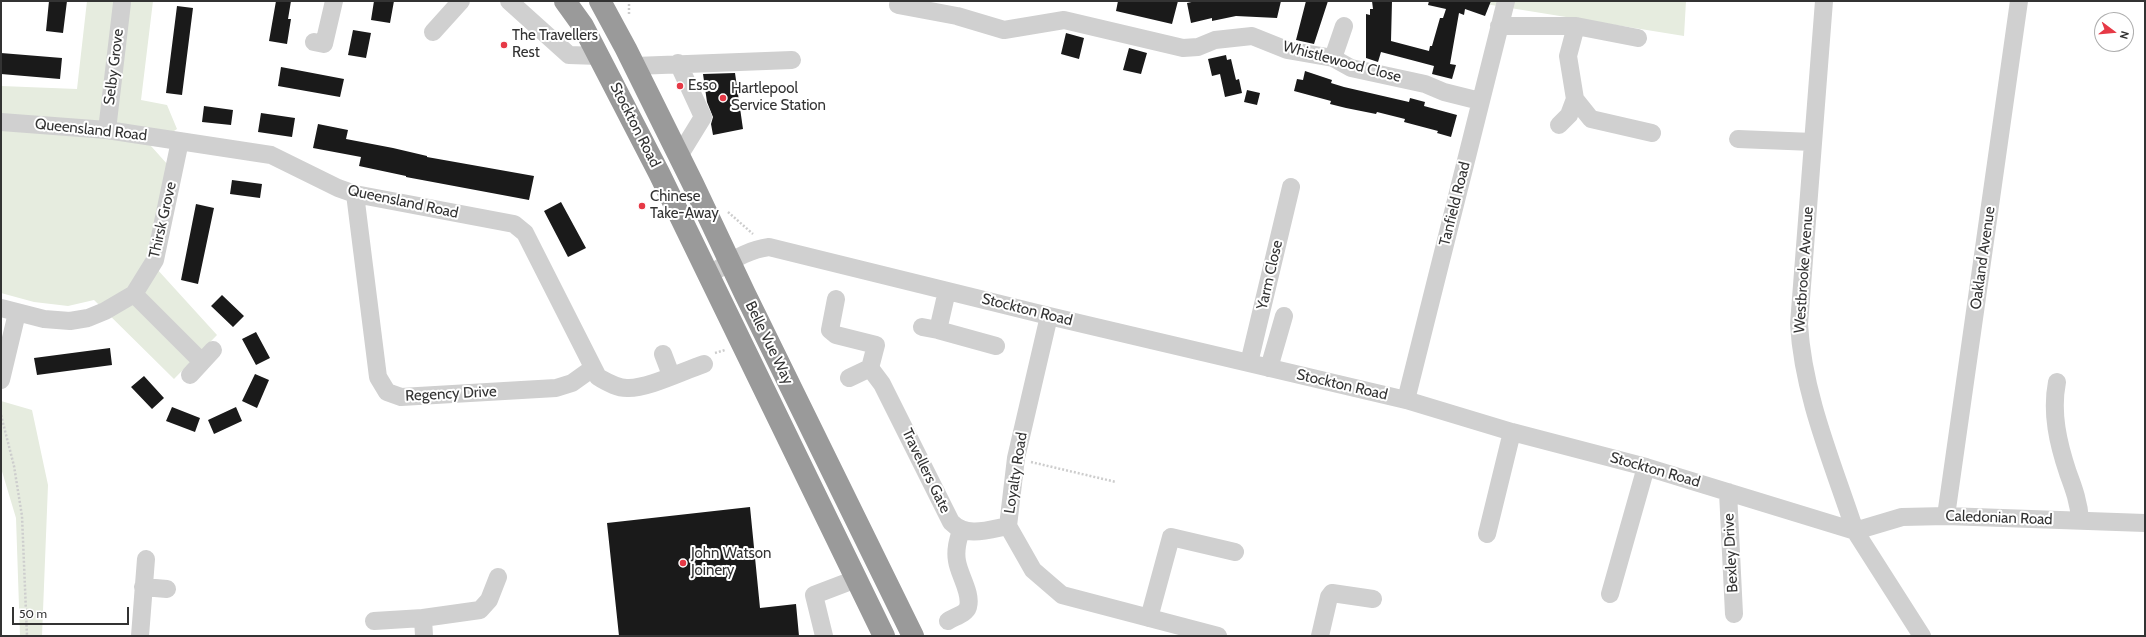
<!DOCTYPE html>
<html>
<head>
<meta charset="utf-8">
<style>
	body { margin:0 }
	#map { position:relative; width:2146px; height:637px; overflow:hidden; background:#fff; font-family:Cabin,sans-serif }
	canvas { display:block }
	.frame { position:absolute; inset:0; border:2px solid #333; pointer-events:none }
	.north { position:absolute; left:2094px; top:12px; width:40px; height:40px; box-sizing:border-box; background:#fff; border:1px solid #adadad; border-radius:50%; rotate:106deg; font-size:11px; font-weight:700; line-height:16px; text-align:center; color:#333 }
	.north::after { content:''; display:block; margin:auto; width:14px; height:18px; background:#e63946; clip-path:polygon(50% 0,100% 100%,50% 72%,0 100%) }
	.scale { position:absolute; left:12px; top:607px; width:117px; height:18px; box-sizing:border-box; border:2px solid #333; border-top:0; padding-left:5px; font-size:12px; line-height:14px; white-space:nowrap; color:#333; -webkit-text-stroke:3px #fff; paint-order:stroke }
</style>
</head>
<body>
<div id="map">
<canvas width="2146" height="637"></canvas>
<div class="frame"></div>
<div class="north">N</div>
<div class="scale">50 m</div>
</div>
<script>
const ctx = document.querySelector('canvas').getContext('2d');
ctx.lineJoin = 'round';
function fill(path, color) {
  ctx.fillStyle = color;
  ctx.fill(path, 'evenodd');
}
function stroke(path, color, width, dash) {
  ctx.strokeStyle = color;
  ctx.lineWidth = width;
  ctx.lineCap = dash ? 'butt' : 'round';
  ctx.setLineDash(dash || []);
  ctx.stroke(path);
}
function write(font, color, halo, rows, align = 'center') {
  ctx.font = font + ' Cabin,sans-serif';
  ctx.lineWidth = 4;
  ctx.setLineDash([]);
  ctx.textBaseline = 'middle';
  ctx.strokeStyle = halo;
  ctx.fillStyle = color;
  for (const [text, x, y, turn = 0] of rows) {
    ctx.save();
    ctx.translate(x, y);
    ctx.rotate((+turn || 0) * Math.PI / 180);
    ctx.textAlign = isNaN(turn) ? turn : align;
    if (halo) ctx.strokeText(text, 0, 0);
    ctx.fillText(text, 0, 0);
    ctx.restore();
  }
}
fill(new Path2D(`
	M87,1H153L141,100L167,105L177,129L151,146L168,165L146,257L217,335L174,379L94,300L68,306L34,302L1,293V86L77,89Z
	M1463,1H1686L1684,36L1473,2Z
	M1,401L32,410L48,485L42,636H20L16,518L1,468Z`), '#e6ecdf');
fill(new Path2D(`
	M49,1H67L63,33L46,31Z
	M276,1H291L288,19H291L287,44L269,41Z
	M374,1H394L390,23L371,20Z
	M1118,1H1178L1172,24L1116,11Z
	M1196,1H1281L1277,18L1236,16L1212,21V18L1191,23L1187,3Z
	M1306,1H1328L1314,44L1296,40Z
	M1372,1H1392L1391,41L1429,51L1430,46H1432L1440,18H1443L1446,9L1428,5L1429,1H1491L1485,16L1465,9L1464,15L1459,13L1450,64L1456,65L1452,79L1432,74L1434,66L1381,52L1378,62L1366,58V14L1370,15V9H1373Z
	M177,6L193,8L182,95L166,93Z
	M353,30L371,33L366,58L348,55Z
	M1066,33L1084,38L1079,59L1061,54Z
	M1129,48L1147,53L1141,74L1123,70Z
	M1,53L62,58L60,79L1,74Z
	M1226,55L1227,60L1231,59L1236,80L1239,79L1242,93L1225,97L1220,74L1212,76L1208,59Z
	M281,67L344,79L340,97L278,86Z
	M1305,71L1332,80L1331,83L1344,87L1409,102L1410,98L1425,102L1424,106L1457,115L1451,137L1437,133L1438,131L1404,122L1405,119L1377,112L1376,114L1346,108L1330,104L1331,101L1294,91L1297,79L1303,80Z
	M735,73L743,129L713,135L711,124L713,117L707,102L703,74Z
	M1247,90L1260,93L1257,105L1244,102Z
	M204,106L233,110L231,125L202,122Z
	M261,113L295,118L292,137L258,132Z
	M318,124L348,130L346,139L393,148L427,156V157L534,176L529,200L406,177V176L359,166L361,157L313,148Z
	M232,180L262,184L260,198L230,194Z
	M561,202L586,248L568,257L544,211Z
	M196,204L214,208L198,284L181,280Z
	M222,295L244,316L233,327L211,306Z
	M256,332L270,358L256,365L242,339Z
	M110,348L112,365L37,375L34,358Z
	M255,374L269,380L257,408L242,401Z
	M144,376L164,398L152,409L131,387Z
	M172,407L200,418L195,432L166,421Z
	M236,407L242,421L214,434L208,420Z
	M750,507L760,608L796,604L799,636H619L607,523Z`), '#1a1a1a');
stroke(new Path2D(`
	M629,14V1
	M728,212L753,234
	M715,353L725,350
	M1,415L14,466L22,516L27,636
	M1031,462L1116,482`), '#cdcdcd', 2.5, [2, 2]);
stroke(new Path2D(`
	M509,1L569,55L599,56
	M1824,1L1799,324C1803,395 1833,464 1855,531L1902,517L1946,516L2145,523
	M898,5L957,16L1004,30L1064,20L1183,48L1198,47L1215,40L1252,36L1287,50L1333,58L1351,68L1425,84L1444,92L1480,101
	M1499,26H1576L1638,38
	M1576,26L1568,56L1575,99L1591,119L1652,133
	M433,32L461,1
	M314,42L324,44L334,1
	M1333,58L1344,26
	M678,63L703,117L679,156
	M635,66L792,60
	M1,122L107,130L271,155L338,188L355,194L514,224L525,233L598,377C607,382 616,388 627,388C647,389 683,371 704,364
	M1559,125L1569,115L1575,99
	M107,130L122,3
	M1738,139L1813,142
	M355,194L378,377L387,392L401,397L556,388L572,383L593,368
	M708,275C728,264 745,250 769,247L1049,316L1406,400L1512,432L1646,467L1855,531L1922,636
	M947,291L938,330L996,346
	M134,294L202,362
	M836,299L830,330L836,335L876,345L870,368L849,378
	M1,308L44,319L70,321L88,318L105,311L134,294L155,260L180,141
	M1049,316L1016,458L1008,526L1033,570L1062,595L1218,636
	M922,327L938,330
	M663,354L671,375
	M1249,363L1291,187
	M870,368L882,384L951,522C966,538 988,530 1008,526
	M1269,368L1284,316
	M190,375L213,350
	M1,380L17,313
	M2057,382C2051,413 2058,443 2068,473C2074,489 2079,503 2080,520
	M1406,400L1506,1
	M1728,492L1734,614
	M1946,516L2019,1
	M1487,534L1512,432
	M143,587L167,589
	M1610,594L1646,467
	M1149,618L1171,537L1235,552
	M374,621L423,618
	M948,621C954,617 966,614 968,607C972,593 959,575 957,561C955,550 958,540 961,530
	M140,636L146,559
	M424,636L423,618L480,610L489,600L498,577
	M824,636L814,595L856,579
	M1320,636L1329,597L1332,593L1373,599`), '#d0d0d0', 18);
stroke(new Path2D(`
	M565,1L583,26L659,173L884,636
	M600,1L626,49L693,184L745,294L913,636`), '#9a9a9a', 22);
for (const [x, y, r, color] of [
	[504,45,4,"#e63946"],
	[680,86,4,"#e63946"],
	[723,98,4,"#e63946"],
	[642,206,4,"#e63946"],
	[683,563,4,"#e63946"]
]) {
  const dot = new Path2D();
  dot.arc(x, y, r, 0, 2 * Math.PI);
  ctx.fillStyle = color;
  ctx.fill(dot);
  stroke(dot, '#fff', 1.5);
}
write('15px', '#333', '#fff', [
	["The Travellers",512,36],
	["Rest",512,53],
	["Esso",688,86],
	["Hartlepool",731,89],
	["Service Station",731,106],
	["Chinese",650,197],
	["Take-Away",650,214],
	["John Watson",691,554],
	["Joinery",691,571]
], 'left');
write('15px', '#333', '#fff', [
	["Whistlewood Close",1342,62,15],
	["Selby Grove",114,67,-83],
	["Stockton Road",635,125,63],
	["Queensland Road",91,130,6],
	["Queensland Road",403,202,12],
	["Tanfield Road",1455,204,-76],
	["Thirsk Grove",163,220,-77],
	["Oakland Avenue",1983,258,-82],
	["Westbrooke Avenue",1804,270,-86],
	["Yarm Close",1270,275,-77],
	["Stockton Road",1027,310,14],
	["Belle Vue Way",769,343,64],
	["Stockton Road",1342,385,13],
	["Regency Drive",451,394,-3],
	["Stockton Road",1655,470,16],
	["Travellers Gate",926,471,64],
	["Loyalty Road",1016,473,-81],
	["Caledonian Road",1999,518,2],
	["Bexley Drive",1731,553,-93]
]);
</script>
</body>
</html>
